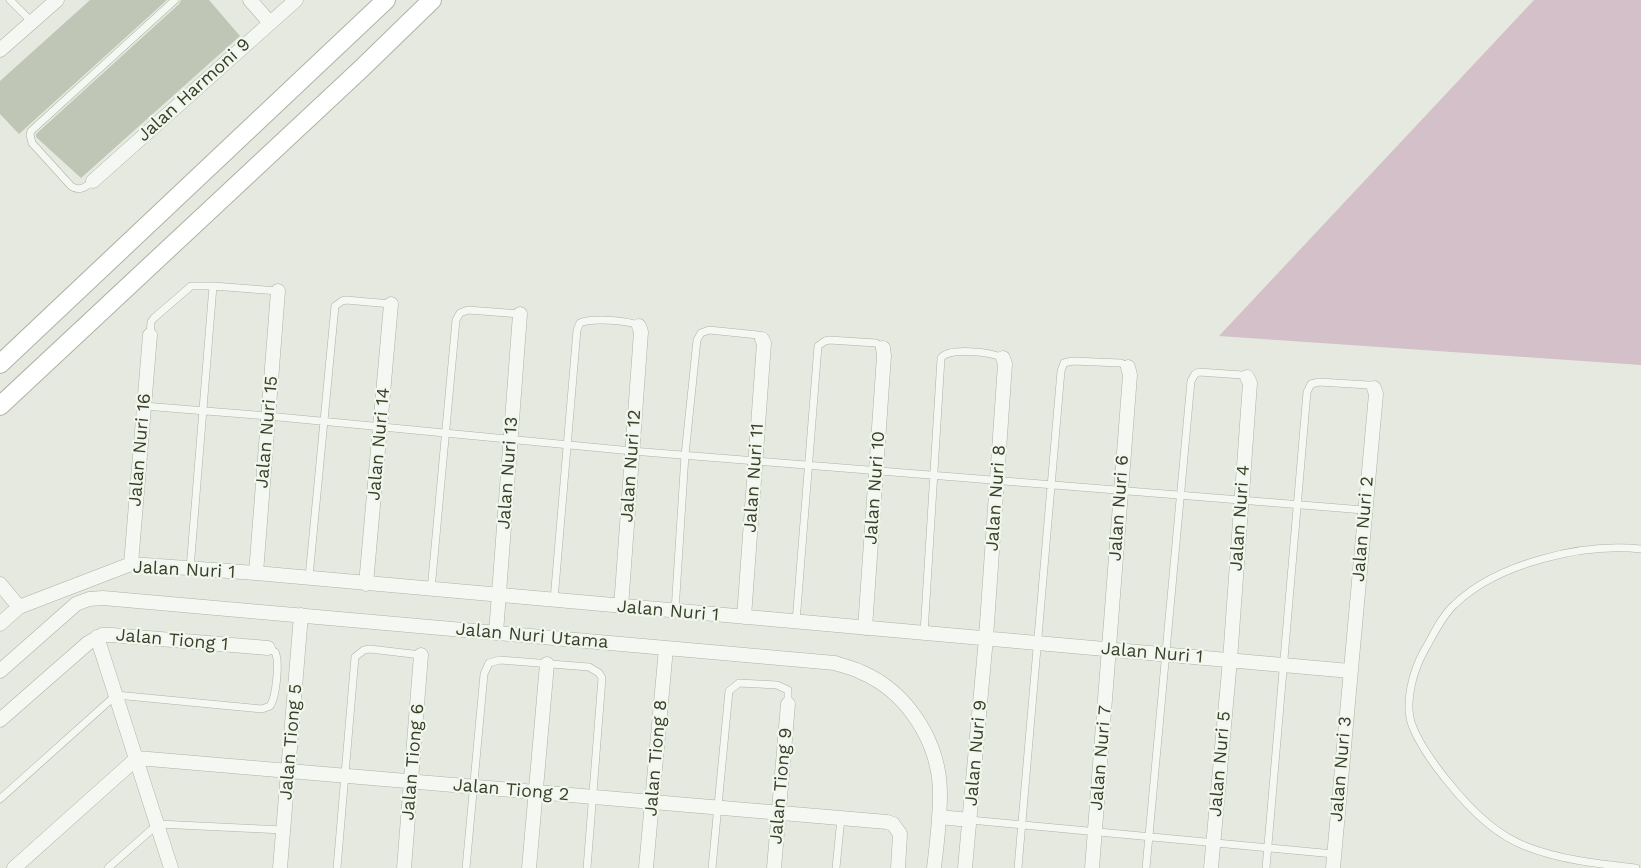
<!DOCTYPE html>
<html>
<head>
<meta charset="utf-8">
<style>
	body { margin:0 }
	canvas { display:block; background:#e5e9df }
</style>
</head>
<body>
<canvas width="1641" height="868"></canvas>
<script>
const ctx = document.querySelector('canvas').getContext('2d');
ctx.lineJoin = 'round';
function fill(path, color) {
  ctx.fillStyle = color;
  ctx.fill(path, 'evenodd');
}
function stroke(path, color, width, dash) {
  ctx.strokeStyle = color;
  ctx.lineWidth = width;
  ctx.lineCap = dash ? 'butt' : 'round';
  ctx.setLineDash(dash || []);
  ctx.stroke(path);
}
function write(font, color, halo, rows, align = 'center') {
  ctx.font = font + ' "Work Sans",sans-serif';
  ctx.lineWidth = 4.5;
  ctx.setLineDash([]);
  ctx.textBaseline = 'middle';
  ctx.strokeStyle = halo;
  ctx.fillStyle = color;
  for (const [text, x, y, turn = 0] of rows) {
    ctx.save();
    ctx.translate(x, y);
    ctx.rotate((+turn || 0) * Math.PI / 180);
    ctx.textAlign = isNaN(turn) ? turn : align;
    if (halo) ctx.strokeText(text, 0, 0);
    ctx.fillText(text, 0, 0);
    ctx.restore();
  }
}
fill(new Path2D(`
	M1534,0H1641V365L1219,336Z`), '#d3c0c8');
fill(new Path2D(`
	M90,0H167L19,134L0,114V81Z
	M181,0H209L240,36L81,178L36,137V134L179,4Z`), '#bfc6b6');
const lane = new Path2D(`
	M10,0L32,22
	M93,181C86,187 79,192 71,186L32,143L30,135L31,131L175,0
	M213,286L278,291
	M150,335L151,322L154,318L191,286H213L190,569
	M144,406L268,416L632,451L1364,510
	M309,577L335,306L342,301L346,300L391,304
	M431,590L456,320L460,313L468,310L520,314
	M554,600L577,330L580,323C591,318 629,320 639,326
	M675,611L685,455L697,340L701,333L709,330L758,335L762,339
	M796,622L818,346L825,341L829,340L876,343L883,348
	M924,633L941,358C949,347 991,352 1003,358
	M0,799L116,695L262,709L270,706C276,698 280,661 275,652L268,648
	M970,820L1334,854
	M108,868L158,824L283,830
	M337,868L355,657L364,650L370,649L421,655
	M466,868L484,674L489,663L500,660L589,667L599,673L602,678L587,868
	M712,868L729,691L739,683L777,685L788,690V704
	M836,868L841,818
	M1018,868L1061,371L1064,363L1072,361L1121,363L1128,367
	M1146,868L1191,381L1195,374L1199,372L1242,375L1247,377
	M1266,868L1307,392L1311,384L1319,382L1368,385L1374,388
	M1636,868C1599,864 1560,860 1525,846C1494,834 1469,808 1449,783C1435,766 1420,746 1412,725C1404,703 1413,671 1424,651C1433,636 1441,617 1454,605C1497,563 1583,543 1641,549`);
const street = new Path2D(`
	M250,0L270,23
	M0,50L57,0
	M93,181L296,0
	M131,564L150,335
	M256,573L278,291
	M0,584L19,607
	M366,584L391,304
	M621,607L641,332L639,326
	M744,617L764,343L762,339
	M0,624L19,607L131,564L256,573L1350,671
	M865,628L884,356L883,348
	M496,633L520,314
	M97,637L171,868
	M0,671L76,604L89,599L103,598L835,663C843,666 853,668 861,672C908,692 940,743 940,794C940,819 937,843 934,868
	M0,720L88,643L102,635H112L268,648
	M939,817L970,820
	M14,868L137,758L887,822L893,824L900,834L898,868
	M280,868L301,615
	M404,868L421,655
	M529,868L547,664
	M646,868L666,648
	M774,868L788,704
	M965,868L986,638L1005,364L1003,358
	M1092,868L1130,375L1128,367
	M1211,868L1230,660L1250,383L1247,377
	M1333,868L1376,394L1374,388`);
const secondary = new Path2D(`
	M0,364L386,0
	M0,406L361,69L432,0`);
stroke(lane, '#adb3a4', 8);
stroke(street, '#adb3a4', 15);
stroke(secondary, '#adb3a4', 20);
stroke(lane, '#f4f7f2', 7);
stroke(street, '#f4f7f2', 14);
stroke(secondary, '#fff', 18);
write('18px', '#354127', '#f3f6ee', [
	["Jalan Harmoni 9",194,90,-42],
	["Jalan Nuri 15",267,432,-85],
	["Jalan Nuri 14",379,444,-85],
	["Jalan Nuri 16",140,450,-85],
	["Jalan Nuri 12",631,466,-86],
	["Jalan Nuri 13",508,473,-86],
	["Jalan Nuri 11",754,478,-86],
	["Jalan Nuri 10",875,488,-86],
	["Jalan Nuri 8",996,498,-86],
	["Jalan Nuri 6",1119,508,-86],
	["Jalan Nuri 4",1240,518,-86],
	["Jalan Nuri 2",1363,529,-85],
	["Jalan Nuri 1",184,570,3],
	["Jalan Nuri 1",668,611,5],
	["Jalan Nuri Utama",532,636,5],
	["Jalan Tiong 1",172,640,5],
	["Jalan Nuri 1",1152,653,5],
	["Jalan Tiong 5",291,742,-85],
	["Jalan Nuri 9",976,753,-85],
	["Jalan Tiong 8",656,758,-85],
	["Jalan Nuri 7",1101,758,-85],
	["Jalan Tiong 6",413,762,-85],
	["Jalan Nuri 5",1220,764,-85],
	["Jalan Nuri 3",1341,769,-85],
	["Jalan Tiong 9",781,786,-85],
	["Jalan Tiong 2",511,790,5]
]);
</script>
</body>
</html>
